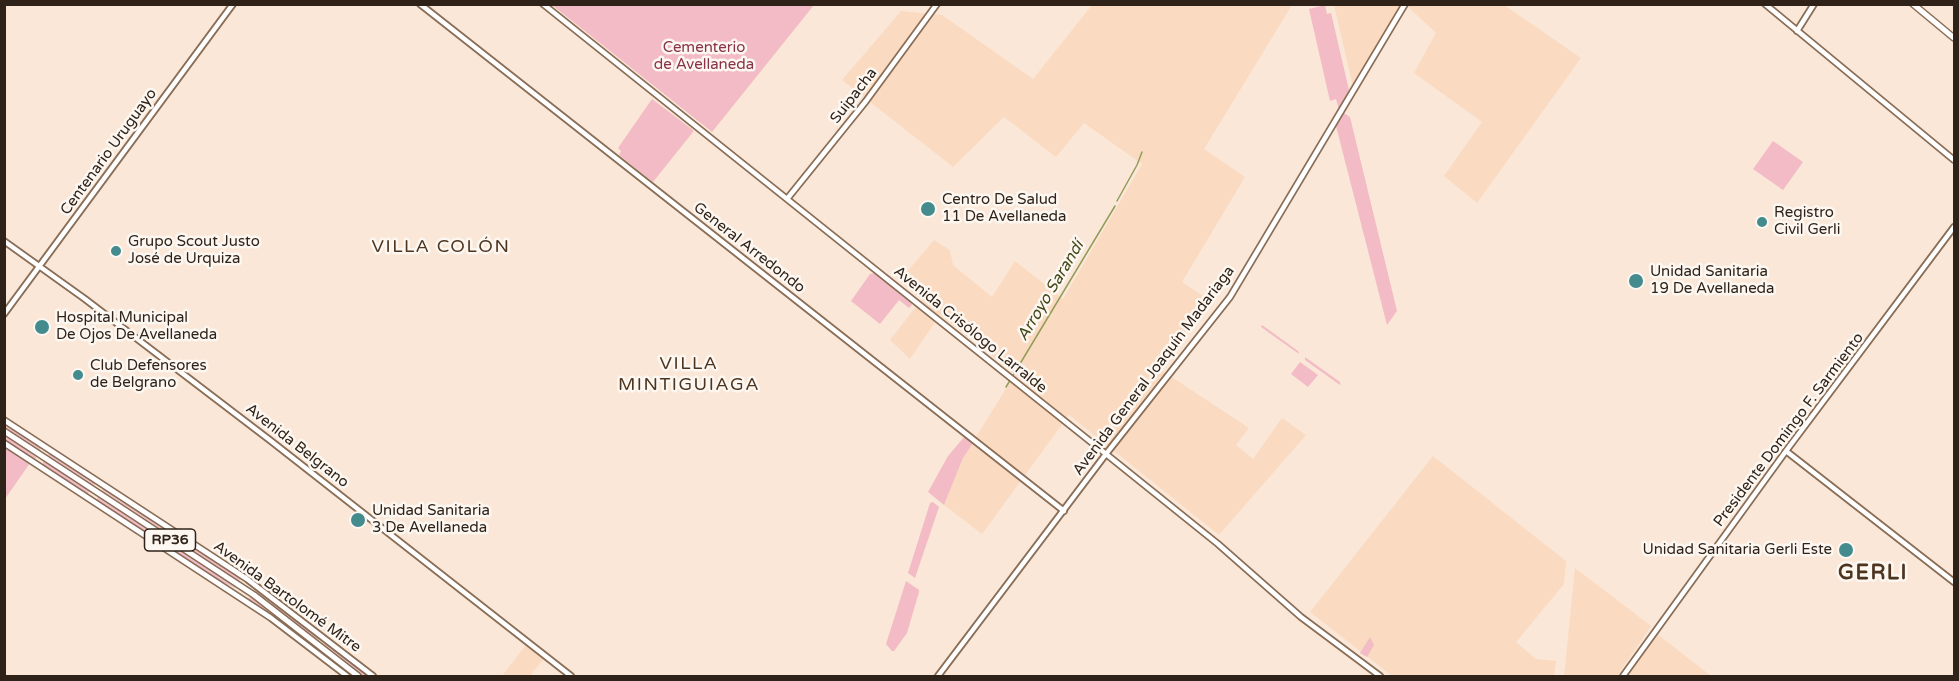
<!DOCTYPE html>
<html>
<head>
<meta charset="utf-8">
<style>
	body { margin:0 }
	#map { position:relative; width:1959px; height:681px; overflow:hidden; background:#fae7d7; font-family:"Varela Round",sans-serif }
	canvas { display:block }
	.frame { position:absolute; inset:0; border:6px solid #2f2319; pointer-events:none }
</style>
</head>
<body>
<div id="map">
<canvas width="1959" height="681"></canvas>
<div class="frame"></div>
</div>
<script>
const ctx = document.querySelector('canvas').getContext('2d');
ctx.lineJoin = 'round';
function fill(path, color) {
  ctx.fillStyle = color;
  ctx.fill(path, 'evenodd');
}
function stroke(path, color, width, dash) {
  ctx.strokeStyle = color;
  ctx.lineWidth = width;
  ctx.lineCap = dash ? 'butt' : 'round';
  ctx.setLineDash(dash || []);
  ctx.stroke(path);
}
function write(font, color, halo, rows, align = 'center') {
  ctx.font = font + ' "Varela Round",sans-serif';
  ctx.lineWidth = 5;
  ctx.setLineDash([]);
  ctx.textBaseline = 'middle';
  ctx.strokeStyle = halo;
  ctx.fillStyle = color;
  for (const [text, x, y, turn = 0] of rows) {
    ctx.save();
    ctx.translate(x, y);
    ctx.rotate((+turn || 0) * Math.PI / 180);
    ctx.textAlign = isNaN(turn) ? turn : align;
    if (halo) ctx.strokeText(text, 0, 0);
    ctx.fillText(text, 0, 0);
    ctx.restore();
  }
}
fill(new Path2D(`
	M1092,5H1292L1204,149L1245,177L1182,282L1212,302L1155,366L1249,428L1236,445L1253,459L1282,418L1306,435L1219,535L1069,415L982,534L944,505L963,458L1015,374L940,315L910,359L890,340L922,299L899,281L934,240L950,250L953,265L992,297L1015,261L1063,299L1142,164L1084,123L1056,157L1004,117L953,167L842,80L901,11L942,15L1033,79Z
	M1334,5H1504L1581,58L1477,203L1444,176L1482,122L1414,73L1436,33L1407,6L1354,91Z
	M1433,456L1566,561L1564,584L1516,642L1536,659L1556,661L1554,676H1392L1310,612Z
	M1575,568L1651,626L1617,676H1564Z
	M1656,633L1711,676H1624Z
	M526,645L544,658L530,676H502Z`), '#fadbc2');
fill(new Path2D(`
	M552,5H814L712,132Z
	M1325,5L1327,14L1331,13L1349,90L1339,110L1336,99L1330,101L1309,9Z
	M652,99L693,130V132L653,182L619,155L621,151L618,148Z
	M1344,113L1350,117L1397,311L1387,325L1336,126Z
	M1773,141L1803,162L1783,190L1753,169Z
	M875,273L911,302L912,305L909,308L899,300L880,324L851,301L870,274Z
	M1262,325L1298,351L1299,354L1261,327Z
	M1305,357L1340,382V385L1305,360Z
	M1300,362L1318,375L1308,387L1291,374Z
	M4,423L41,447L40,450L5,427Z
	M5,435L36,457L35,460L5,440Z
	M965,436L973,443L963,458L944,505L928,492L948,456Z
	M5,447L30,463L5,499Z
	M50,453L95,483V484L94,485L48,455Z
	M44,461L89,491L88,495L42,465Z
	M103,488L241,578L239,581L102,490Z
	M98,497L235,587V588L215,578L96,500Z
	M933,502L939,507L915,578L908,573L930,503Z
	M906,581L919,590V592L907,633L894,651H892L886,644Z
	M255,588L319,636L317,639L254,591Z
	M250,597L313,644L311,646L248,599Z
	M1370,637L1374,645L1367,657L1360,653Z
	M326,642L369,676H364L324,644Z`), '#f2bbc5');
stroke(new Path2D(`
	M1117,201L1137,165L1142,152
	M1006,387L1115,206`), '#929d5a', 1.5);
const tertiary = new Path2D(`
	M420,4L1064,511
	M543,4L1106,454
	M1765,4L1954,160
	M1797,31L1814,4
	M787,199L866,101L937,4
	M4,241L85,299L271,441L571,676
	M4,420L247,579L373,676
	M4,443L271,618L347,676
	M1786,451L1954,582
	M1623,676L1786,451L1954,227`);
const secondary = new Path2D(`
	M4,314L233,4
	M1106,454L1218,544L1301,617L1380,676
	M938,676L1106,454L1230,297L1405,4`);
const primary = new Path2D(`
	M1913,4L1954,38
	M4,431L254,595L358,676`);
stroke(tertiary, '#896d56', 8);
stroke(secondary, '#896d56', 8);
stroke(primary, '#896d56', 8);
stroke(tertiary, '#fff', 4.5);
stroke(secondary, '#fff', 4.5);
stroke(primary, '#fff', 5);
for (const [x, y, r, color] of [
	[928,209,8,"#438b8d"],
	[1762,222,6,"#438b8d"],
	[116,251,6,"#438b8d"],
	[1636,281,8,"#438b8d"],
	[42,327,8,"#438b8d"],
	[78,375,6,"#438b8d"],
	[358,520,8,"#438b8d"],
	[1846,550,8,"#438b8d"]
]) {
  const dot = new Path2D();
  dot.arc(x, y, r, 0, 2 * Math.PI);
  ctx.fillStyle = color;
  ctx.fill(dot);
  stroke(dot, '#fdf7f2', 2);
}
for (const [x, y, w] of [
	[170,540,51]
]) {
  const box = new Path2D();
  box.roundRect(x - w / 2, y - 11, w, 22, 4.5);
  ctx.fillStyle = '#fdf7f2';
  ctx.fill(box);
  stroke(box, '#2f2319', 1.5);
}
write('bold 14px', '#2f2319', null, [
	["RP36",170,540]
]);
write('15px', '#893249', '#fdf7f2', [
	["Cementerio",704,48],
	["de Avellaneda",704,65]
]);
write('15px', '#2f2319', '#fdf7f2', [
	["Suipacha",854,96,-52],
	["Centenario Uruguayo",109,152,-54],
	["General Arredondo",749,248,38],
	["Avenida Crisólogo Larralde",970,330,39],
	["Avenida General Joaquín Madariaga",1154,371,-53],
	["Presidente Domingo F. Sarmiento",1789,430,-53],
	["Avenida Belgrano",297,446,38],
	["Avenida Bartolomé Mitre",287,597,36]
]);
write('15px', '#2f2319', '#fdf7f2', [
	["Centro De Salud",942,200],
	["11 De Avellaneda",942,217],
	["Registro",1774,213],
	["Civil Gerli",1774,230],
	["Grupo Scout Justo",128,242],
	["José de Urquiza",128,259],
	["Unidad Sanitaria",1650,272],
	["19 De Avellaneda",1650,289],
	["Hospital Municipal",56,318],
	["De Ojos De Avellaneda",56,335],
	["Club Defensores",90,366],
	["de Belgrano",90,383],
	["Unidad Sanitaria",372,511],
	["3 De Avellaneda",372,528],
	["Unidad Sanitaria Gerli Este",1832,550,"right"]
], 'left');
write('italic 16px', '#434917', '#fdf7f2', [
	["Arroyo Sarandí",1051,291,-59]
]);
ctx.letterSpacing = '1.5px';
write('18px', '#4d341e', '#fdf7f2', [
	["VILLA COLÓN",441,247],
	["VILLA",689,364],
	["MINTIGUIAGA",689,385]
]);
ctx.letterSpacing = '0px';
ctx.letterSpacing = '1.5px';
write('bold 21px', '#4d341e', '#fdf7f2', [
	["GERLI",1873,573]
]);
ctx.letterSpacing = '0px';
</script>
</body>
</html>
